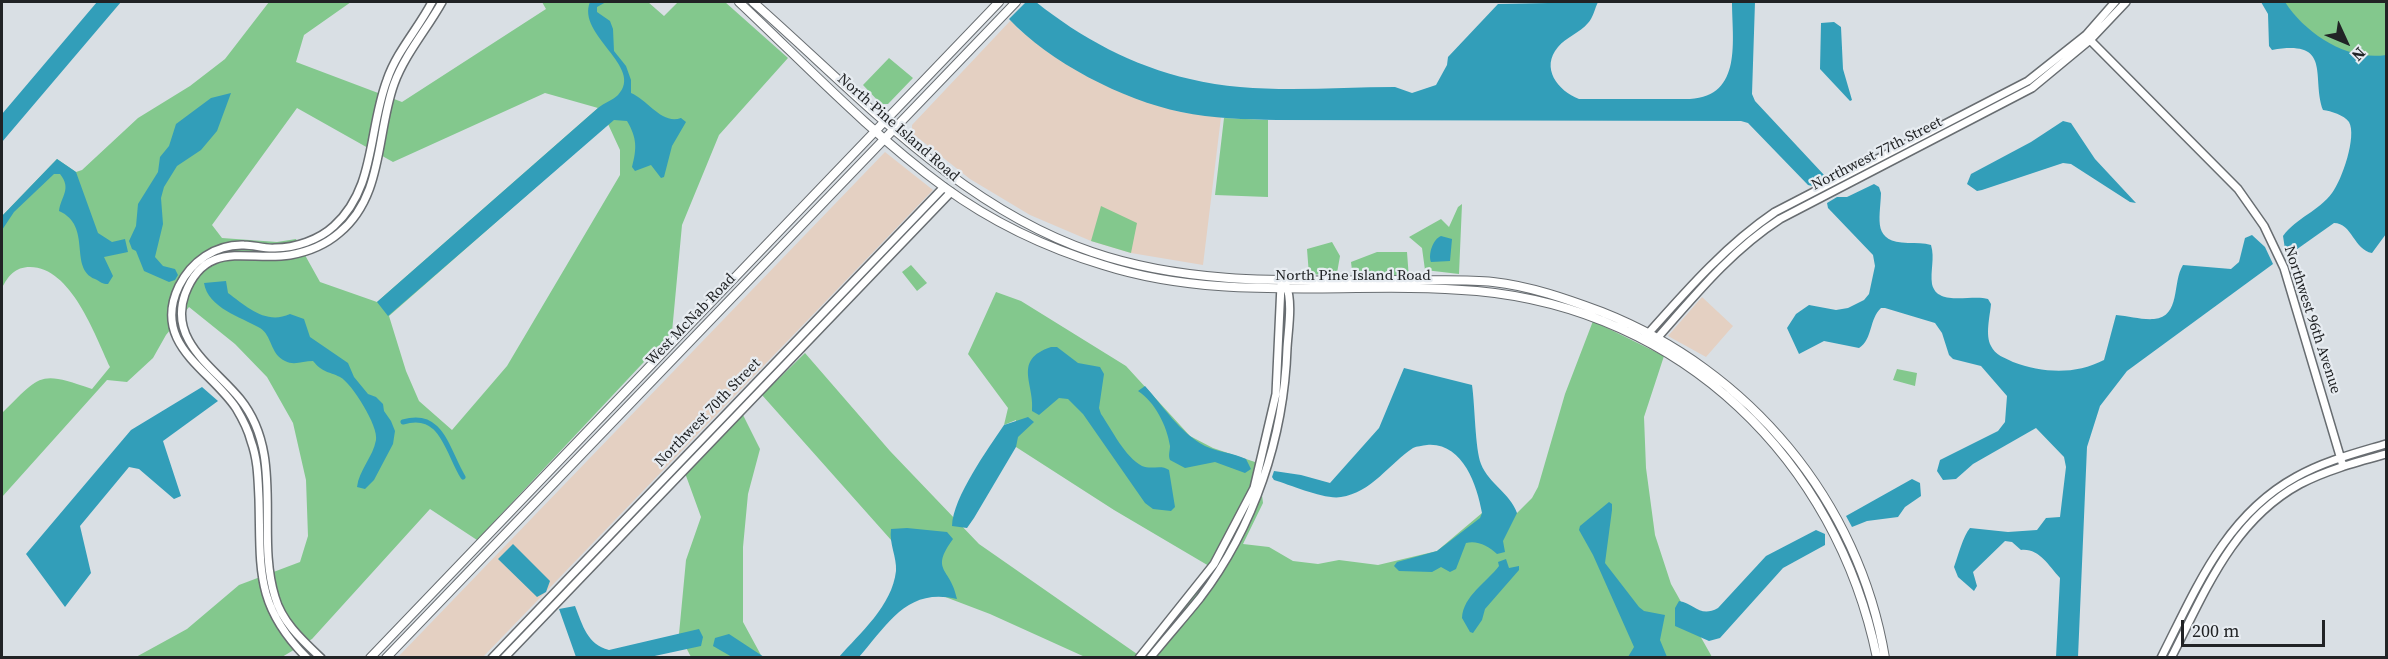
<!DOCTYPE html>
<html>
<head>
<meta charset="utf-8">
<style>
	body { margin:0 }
	#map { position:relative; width:2388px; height:659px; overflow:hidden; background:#d9dfe4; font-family:"Source Serif 4",serif }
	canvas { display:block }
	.frame { position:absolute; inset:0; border:3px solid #212325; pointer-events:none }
	.north { position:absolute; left:2316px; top:12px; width:60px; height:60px; -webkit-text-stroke:4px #e7ecf1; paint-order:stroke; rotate:134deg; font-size:16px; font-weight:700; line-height:24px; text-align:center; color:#212325 }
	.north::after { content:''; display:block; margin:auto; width:21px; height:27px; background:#212325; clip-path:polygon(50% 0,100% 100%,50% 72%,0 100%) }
	.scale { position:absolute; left:2181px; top:620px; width:144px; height:27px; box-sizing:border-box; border:3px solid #212325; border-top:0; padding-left:8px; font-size:18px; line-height:21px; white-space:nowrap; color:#212325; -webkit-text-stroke:4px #e7ecf1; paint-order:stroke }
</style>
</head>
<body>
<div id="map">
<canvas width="2388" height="659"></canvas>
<div class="frame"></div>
<div class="north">N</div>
<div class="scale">200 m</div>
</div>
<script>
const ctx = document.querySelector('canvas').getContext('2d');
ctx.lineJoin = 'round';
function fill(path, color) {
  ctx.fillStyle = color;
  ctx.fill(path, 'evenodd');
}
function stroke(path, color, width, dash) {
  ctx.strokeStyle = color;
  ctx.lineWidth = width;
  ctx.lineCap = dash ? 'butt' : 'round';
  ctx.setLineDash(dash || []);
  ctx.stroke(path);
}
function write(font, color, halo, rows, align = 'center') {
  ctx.font = font + ' "Source Serif 4",serif';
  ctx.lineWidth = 4.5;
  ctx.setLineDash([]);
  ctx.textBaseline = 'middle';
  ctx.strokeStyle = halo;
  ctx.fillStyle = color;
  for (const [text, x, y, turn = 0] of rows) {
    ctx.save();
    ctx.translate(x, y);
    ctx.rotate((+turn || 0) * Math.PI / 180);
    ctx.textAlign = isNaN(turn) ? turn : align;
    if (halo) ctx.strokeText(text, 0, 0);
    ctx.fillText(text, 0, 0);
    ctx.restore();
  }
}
fill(new Path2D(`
	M1011,20L1018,29L1084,75L1145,101L1180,112L1221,117L1203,265L1131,253L1091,241L1030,215L970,179L912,133V125Z
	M885,152L933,190L483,657L397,658Z
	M1702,297L1733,326L1706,357L1668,336Z`), '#e4d0c2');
fill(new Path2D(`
	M269,2H351L304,35L296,62L402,102L546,9L542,2H648L664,16L678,2H725L788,58L719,135L682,225L672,332L477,540L430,509L312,639L282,657H136L187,629L239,585L300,562L308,536L306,480L293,423L267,377L235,344L189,307L166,335L153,358L127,382L107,380L2,497V413C41,375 38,370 92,389L110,367C95,335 71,267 30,267C15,267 8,276 2,288V216L57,159L76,172L82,170L138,118L190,86L225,59ZM545,93L598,108L377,302L320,282L296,239L277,242L222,238L212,225L297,108L393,162ZM608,124L620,150V175L507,366L452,430L419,401L406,371L389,316Z
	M2283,2H2386V57C2342,63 2309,35 2283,2Z
	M889,58L913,78L888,104H881L863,85Z
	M1224,118L1268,120V197L1215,195Z
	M1462,204L1459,274L1425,270L1422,248L1409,237L1441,219L1449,227L1458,207Z
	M1101,206L1137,223L1131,253L1091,241Z
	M1332,242L1340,256L1337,273L1309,275L1307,249Z
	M1377,252H1407L1409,279L1353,278L1351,262Z
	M911,265L927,283L917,291L902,272Z
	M996,292L1021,301L1126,366L1190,436L1213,448L1258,463L1263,503L1243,544L1269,547L1293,561L1318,564L1339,560L1378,565L1437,551L1482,513H1517L1532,498L1538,487L1565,394L1593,321L1664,356L1644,417L1646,468L1655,535L1671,584L1712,657H1085L990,614L940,595L762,395L805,353L890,451L979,544L1137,654L1209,566L1114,510L1016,447V420L1004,425L1008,408L968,354Z
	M1897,369L1917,373L1915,386L1893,380Z
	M742,413L760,449L748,494L743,547V622L762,657H691L679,634L686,560L701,517L685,473Z`), '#83c88d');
fill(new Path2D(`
	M97,2H121L2,142V114Z
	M590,2H606L597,7V12L610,21L613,29L614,51L626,66L631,80V93C648,100 662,125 681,118L686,122L672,146L664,177L661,178L651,165L635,171L632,167C637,148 637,138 627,121L614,120L388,316L377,302L598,108C604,103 613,100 618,95C645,67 576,35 590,2Z
	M1026,2H1036C1081,38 1133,66 1190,79C1255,95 1328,87 1395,87L1412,93L1436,85L1447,65L1448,57L1498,4L1598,2C1595,8 1593,18 1588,23C1580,33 1566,37 1558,47C1540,68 1558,91 1579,99H1690C1743,96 1732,40 1732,2H1755L1752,94L1755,101L1825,176L1812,186L1808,185L1748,123L1741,121L1277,120C1245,119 1213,119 1181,112C1123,100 1049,62 1009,19Z
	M2261,2H2285C2306,34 2347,61 2386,55V234L2372,253C2354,250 2352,223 2334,223L2293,252L2290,253L2285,249L2283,236C2296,218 2319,211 2332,193C2342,180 2357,136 2349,122C2344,115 2331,111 2323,110C2311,77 2333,39 2272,50L2269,46L2268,14Z
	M1834,22L1841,27L1843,69L1852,100L1850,101L1820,69L1821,23Z
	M231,93L217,131L201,150L177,166L164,187L161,198L163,224L155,257L163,266L175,269L178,275L175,280L169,282L144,271L136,251L132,249L129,241L136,226L138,204L158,172L160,157L169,146L176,124L211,98Z
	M2063,121L2071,123L2095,159L2136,203L2130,202L2071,164L2063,163L1982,190L1977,191L1967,184L1971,174L2031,142Z
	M57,159L76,172L98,233L112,242L125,239L128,252L104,257L113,276L108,284C102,284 101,282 95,279C68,268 93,226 59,211C61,196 72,189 60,174H54L14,212L2,230V216Z
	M1874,184L1879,187L1881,193C1880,221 1872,242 1908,243C1916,243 1924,243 1931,245C1935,258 1930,271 1932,284C1937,307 1972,294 1988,299L1991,304C1990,316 1985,335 1991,346C1995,355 2005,358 2013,362C2043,373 2075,375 2104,360L2116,315C2129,316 2142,320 2154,319C2181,317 2172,282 2183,265L2231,269L2239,262L2245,238L2252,235L2265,247L2273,264L2127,371L2100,406L2087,447L2078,657H2056L2060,578C2048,565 2039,548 2021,550L2012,542L2005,541L1973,572L1977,586L1974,591L1958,577L1954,567C1958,556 1963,536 1970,528L2008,532L2037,530L2046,518L2060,517L2066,467L2064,457L2036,428L1973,464L1956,479L1943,480L1937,471L1940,460L1998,431L2005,422L2007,396L1981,366L1953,359L1949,355L1942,333L1935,323L1885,308H1881C1869,319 1873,339 1859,348L1824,341L1799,354L1787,328L1796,314L1809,305L1836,310L1848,308L1864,300L1869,294L1875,266L1873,255L1828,208L1827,203L1837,197H1847Z
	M1441,236L1452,239L1450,261L1431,262C1428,254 1433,239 1441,236Z
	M226,281L228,293C247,307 266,325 290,314L304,319L310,337L348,363L354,377L368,394L376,397L383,404L384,411L391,421L395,431L393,444L374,480L365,489L357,487C359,470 373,457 376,440C379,427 352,383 340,377C328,371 323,373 313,361C303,361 294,366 285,361C270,354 272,335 260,328C241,317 208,308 204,283Z
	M1051,347H1057L1078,363L1100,367L1104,374L1099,408L1101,414C1112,430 1125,457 1142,466C1152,470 1161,464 1169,470L1175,507L1171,511L1153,509L1145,503L1083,414L1068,399L1059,398L1039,415L1032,411C1035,384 1012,360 1051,347Z
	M1404,368L1472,385C1475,405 1475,449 1481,464C1489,484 1510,493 1517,513L1503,541L1505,552L1497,554C1489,546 1477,540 1466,543L1456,569L1450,572L1441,567L1432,572L1399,571L1394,566L1397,562L1437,551L1480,518L1482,513C1477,484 1462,442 1427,445C1422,446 1417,446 1413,448C1390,463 1371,493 1341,497C1325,500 1291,485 1274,480L1272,477L1274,471L1301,475L1330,483L1379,428Z
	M1145,386C1164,407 1179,432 1205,446C1218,452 1233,453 1246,459L1251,469L1245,473L1215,462L1185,468L1170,460C1168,455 1170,451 1170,446C1167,426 1155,402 1138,391Z
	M202,387L218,401L163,441L181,496L174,499L139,469L129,467L80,526L91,573L65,607L26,554L131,430Z
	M1028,417L1034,422L1018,437L1016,447L974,518L967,528L952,526C953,497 988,449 1004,425Z
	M1912,479L1920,483L1921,496L1905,507L1898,517L1867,521L1852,527L1846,516Z
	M1609,502L1612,504V510L1605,563L1639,607L1644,611L1665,615L1660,640L1667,657H1628L1634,647L1593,555L1579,530L1580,526Z
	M907,528L947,532L953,539C929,572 951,567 957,599C907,587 888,624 859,657H839C860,633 892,606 896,571C897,557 889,544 891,529Z
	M1816,530L1825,534V545L1783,568L1720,638L1709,641L1675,626V608L1679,601C1695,604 1700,618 1718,608L1766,556Z
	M513,544L550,581L546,592L537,597L498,559Z
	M1506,559L1509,568L1519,566V570L1485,609L1482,620L1473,633L1470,632L1462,618C1463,596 1487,582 1499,566L1498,562Z
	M575,606C583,626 587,644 609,650L699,629L703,637L701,646L650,657H576L559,609Z
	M729,634L764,657H732L713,646L715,638Z`), '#329eb9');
stroke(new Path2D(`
	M403,422C442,410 447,451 463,477`), '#329eb9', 5);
const tertiary = new Path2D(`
	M2087,37L2238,189L2264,226L2284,268L2343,466
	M1646,336C1686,291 1725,246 1775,212L2028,81L2086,35L2115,2
	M1652,344C1692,299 1729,252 1780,219L2032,88L2090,40L2126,2
	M307,658C254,605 261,568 259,499C258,479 258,460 251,441C248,429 242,418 236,408C210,369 151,344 179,286C191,262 215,244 244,245C254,245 265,249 275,248C295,248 319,240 334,226C376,188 368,130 387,80C397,51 418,29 432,2
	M321,658C302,640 282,622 275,597C255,533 286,456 240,399C215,368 168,341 185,294C206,238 249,262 290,255C307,252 325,245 339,233C384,196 376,134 394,84C405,54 427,29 442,2
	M492,658L944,187
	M504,658L951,192
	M1139,658L1214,564L1254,488L1276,394L1281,285
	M1150,658C1166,638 1184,618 1200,598C1254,527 1284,438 1287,348C1288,330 1293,302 1286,285
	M2161,658C2196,589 2225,516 2296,477C2324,461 2356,453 2386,444
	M2171,658C2205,592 2232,521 2300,484C2327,470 2357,462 2386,454`);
const secondary = new Path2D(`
	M739,2C805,64 870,133 944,187C992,222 1047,248 1103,265C1225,304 1352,280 1477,291C1682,310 1836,459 1877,658
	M753,2C858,94 957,206 1092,252C1194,287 1302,280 1408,280C1436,281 1465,279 1493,282C1530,286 1567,299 1602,312C1749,370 1859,501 1885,658
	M370,658L999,2
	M386,658L1016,2`);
stroke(tertiary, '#686d71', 10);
stroke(secondary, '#686d71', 10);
stroke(tertiary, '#fff', 7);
stroke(secondary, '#fff', 8);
write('15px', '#212325', '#e7ecf1', [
	["North Pine Island Road",898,128,41],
	["Northwest 77th Street",1877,154,-27],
	["North Pine Island Road",1353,276],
	["West McNab Road",691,320,-46],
	["Northwest 96th Avenue",2312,320,72],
	["Northwest 70th Street",708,413,-46]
]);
</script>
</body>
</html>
